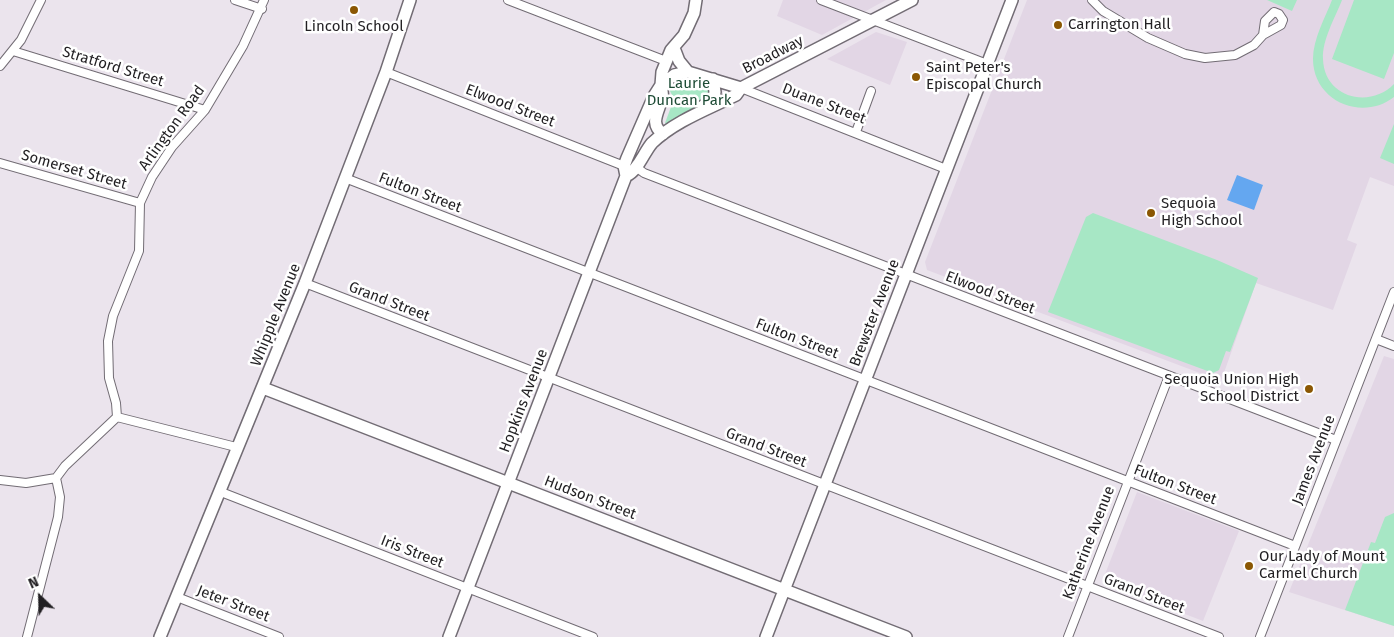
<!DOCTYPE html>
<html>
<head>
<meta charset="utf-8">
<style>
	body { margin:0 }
	#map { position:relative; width:1394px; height:637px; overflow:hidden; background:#ebe4ed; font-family:"Fira Sans",sans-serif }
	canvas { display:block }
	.north { position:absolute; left:15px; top:572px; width:50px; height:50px; -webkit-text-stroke:4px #fff; paint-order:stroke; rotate:336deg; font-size:14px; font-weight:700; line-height:20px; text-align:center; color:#211f22 }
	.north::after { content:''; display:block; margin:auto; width:18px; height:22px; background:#211f22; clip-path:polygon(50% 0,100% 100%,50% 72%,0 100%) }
</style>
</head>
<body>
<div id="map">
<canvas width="1394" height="637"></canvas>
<div class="north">N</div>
</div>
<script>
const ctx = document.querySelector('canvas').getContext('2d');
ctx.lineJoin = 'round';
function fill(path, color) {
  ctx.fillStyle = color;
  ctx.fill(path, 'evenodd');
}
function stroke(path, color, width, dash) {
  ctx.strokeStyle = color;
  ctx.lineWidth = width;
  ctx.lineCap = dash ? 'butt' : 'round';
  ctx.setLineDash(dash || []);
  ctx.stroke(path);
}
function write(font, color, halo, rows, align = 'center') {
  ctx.font = font + ' "Fira Sans",sans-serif';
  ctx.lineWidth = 5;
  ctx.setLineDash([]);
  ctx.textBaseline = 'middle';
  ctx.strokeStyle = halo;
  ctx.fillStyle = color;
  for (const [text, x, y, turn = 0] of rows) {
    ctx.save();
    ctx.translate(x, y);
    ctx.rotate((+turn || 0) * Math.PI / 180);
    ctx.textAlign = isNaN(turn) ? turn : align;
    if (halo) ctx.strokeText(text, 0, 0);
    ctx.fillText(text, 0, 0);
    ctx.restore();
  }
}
fill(new Path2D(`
	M783,0H886L822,35L777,16Z
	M1027,0H1394V186L1370,177L1347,240L1357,244L1333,310L1256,283L1221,381L927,270L925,262Z
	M876,32L907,42L890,85L827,59Z
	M1384,356L1394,359V626L1289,592Z
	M1137,492L1239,531L1203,621L1102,582Z`), '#e2d6e5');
fill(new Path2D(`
	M1267,0H1297L1292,11Z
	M1332,0H1342C1335,18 1322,40 1323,59C1324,98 1370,109 1394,84V97C1362,122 1313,101 1313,59C1313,39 1325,18 1332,0Z
	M1354,0H1394V53L1384,79L1332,59Z
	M686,75L708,84L710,92L704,102L666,124L665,123L674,99L669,89L673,80Z
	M1394,124V164L1380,158Z
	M1093,213L1217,260L1258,278L1230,352L1226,351L1219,370L1213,373L1048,312L1086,217Z
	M1394,513V626L1345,610L1371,542L1375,543L1385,517Z`), '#a7e7c5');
fill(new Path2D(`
	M1237,175L1263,185L1254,210L1227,200Z`), '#64a7f0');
const street = new Path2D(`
	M235,0L262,9
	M508,0L666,61
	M821,0L987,64
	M1092,0L1103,11L1148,38L1185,54L1205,58L1235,55L1254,45L1263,35L1281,25L1283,20L1279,14L1274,12L1265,21L1263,35
	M13,51L205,110
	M0,66L21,40L41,0
	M386,72L624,166
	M741,88L946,169
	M856,132L871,91
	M0,163L140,203
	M636,167L644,173L1336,440
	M345,178L1295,546
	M305,283L1219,637
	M1376,339L1394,346
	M117,417L236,447
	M0,480L26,483L56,478
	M221,492L593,637
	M177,597L279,637
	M27,637L58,517L60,497L56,478L65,466L117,417L116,403L109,378L108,341L113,316L139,251L140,203L152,177L172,147L205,110L243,46L264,0
	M1068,637L1169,376
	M1260,637L1394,292`);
const secondary = new Path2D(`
	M674,48L679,61L688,72L741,88
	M703,106L713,101L715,92L713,79
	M663,134C648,123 660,111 662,97C663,94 662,89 661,85L674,75L688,72
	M626,176C638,171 644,152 652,143C675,121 708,109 736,95L741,88L912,0
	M263,388L906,637
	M160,637L305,283L386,72L410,0
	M449,637L626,176L624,166L627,158L654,96L661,85L662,72L671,50L684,35L694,13L696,0
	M766,637L1012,0`);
stroke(street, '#726c74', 10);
stroke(secondary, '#726c74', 14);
stroke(street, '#fff', 8);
stroke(secondary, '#fff', 11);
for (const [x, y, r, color] of [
	[354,10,5,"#8b5703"],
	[1058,25,5,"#8b5703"],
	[916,77,5,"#8b5703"],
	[1151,213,5,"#8b5703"],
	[1309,389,5,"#8b5703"],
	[1249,566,5,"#8b5703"]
]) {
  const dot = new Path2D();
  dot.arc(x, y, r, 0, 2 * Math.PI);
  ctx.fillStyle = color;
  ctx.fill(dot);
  stroke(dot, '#fff', 2);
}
write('15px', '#211f22', '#fff', [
	["Carrington Hall",1068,25],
	["Lincoln School",354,27,"center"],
	["Saint Peter's",926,68],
	["Episcopal Church",926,85],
	["Sequoia",1161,204],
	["High School",1161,221],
	["Sequoia Union High",1299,380,"right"],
	["School District",1299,397,"right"],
	["Our Lady of Mount",1259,557],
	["Carmel Church",1259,574]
], 'left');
write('15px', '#211f22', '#fff', [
	["Broadway",773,55,-27],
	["Stratford Street",113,67,17],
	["Duane Street",824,104,21],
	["Elwood Street",510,106,21],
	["Arlington Road",172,128,-54],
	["Somerset Street",74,170,16],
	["Fulton Street",420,193,21],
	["Elwood Street",990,293,21],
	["Grand Street",389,302,21],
	["Brewster Avenue",875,313,-69],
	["Whipple Avenue",276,315,-68],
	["Fulton Street",797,339,21],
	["Hopkins Avenue",524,401,-69],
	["Grand Street",766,448,21],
	["James Avenue",1314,460,-69],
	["Fulton Street",1175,485,21],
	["Hudson Street",590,498,21],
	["Katherine Avenue",1089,543,-69],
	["Iris Street",412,552,21],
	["Grand Street",1144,594,21],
	["Jeter Street",233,604,21]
]);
write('15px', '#1e4c36', '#fff', [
	["Laurie",689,84],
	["Duncan Park",689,101]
]);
</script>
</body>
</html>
